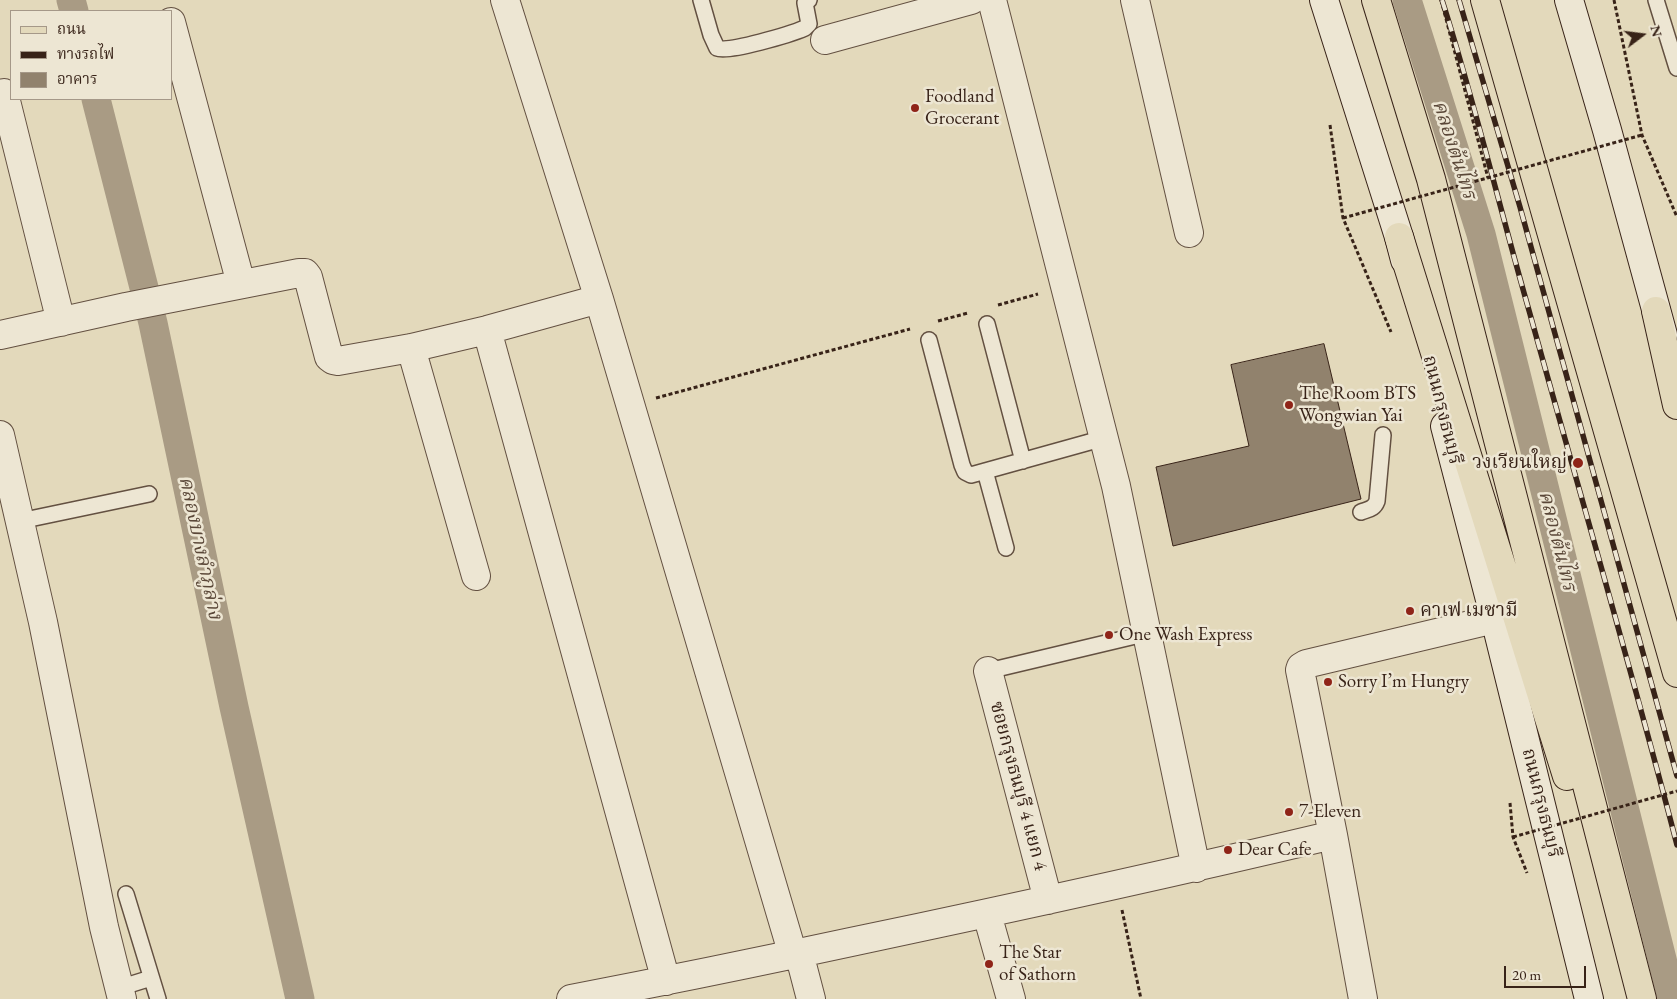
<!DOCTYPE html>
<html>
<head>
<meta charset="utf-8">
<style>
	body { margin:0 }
	#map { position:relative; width:1677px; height:999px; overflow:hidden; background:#e3d9bb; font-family:"EB Garamond","Noto Serif Thai",serif }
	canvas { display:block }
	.legend { position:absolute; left:10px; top:10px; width:162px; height:90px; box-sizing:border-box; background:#ede6d3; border:1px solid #a59888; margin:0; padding:6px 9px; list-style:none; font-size:15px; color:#382318 }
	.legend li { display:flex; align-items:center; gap:10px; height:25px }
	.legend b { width:25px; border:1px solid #a59888 }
	.north { position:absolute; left:1617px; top:10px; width:50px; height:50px; -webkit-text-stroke:4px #ede6d3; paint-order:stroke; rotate:75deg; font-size:14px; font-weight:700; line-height:20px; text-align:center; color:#382318 }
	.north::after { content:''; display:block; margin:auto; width:18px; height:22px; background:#382318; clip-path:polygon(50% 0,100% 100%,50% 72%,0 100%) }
	.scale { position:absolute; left:1504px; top:966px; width:82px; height:22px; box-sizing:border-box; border:2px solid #382318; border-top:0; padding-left:6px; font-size:15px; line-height:18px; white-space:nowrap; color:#382318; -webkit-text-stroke:4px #ede6d3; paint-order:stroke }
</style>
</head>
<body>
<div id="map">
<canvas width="1677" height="999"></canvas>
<ul class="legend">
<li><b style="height:6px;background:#e3d9bb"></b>ถนน</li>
<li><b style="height:6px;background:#382318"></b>ทางรถไฟ</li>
<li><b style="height:14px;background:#91826d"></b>อาคาร</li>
</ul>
<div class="north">N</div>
<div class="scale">20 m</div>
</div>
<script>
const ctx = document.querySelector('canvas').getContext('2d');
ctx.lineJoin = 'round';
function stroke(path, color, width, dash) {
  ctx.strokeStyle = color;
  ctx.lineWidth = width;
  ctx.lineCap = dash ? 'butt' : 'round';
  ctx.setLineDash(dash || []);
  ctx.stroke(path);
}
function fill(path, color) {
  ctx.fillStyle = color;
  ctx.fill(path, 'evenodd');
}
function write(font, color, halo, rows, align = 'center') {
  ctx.font = font + ' "EB Garamond","Noto Serif Thai",serif';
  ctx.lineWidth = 5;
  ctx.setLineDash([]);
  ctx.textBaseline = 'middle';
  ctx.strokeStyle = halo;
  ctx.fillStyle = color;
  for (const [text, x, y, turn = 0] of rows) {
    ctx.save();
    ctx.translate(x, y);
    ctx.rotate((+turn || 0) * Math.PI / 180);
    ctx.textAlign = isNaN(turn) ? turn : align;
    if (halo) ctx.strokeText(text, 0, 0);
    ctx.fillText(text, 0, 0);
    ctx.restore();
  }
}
stroke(new Path2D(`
	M71,0L74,11
	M1407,0L1481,234L1672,999
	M96,99L153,323L234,707L300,999`), '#a99b84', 29);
const building = new Path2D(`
	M1324,344L1361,499L1173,546L1156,467L1249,446L1231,365Z`);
fill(building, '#91826d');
stroke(building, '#382318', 1);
const service = new Path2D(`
	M701,0L711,35L717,48C729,53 791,34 805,28L809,24L805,3L809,0
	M1656,0L1677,68
	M987,324L1023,461
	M929,340L962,465L965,472L971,475L1104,438
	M985,471L1006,548
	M1361,512C1369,509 1374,509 1377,501L1383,435
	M20,521L149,494
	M988,671L1148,633
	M126,894L158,999
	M119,988L151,978`);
const minor = new Path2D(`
	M505,0L599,299L793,955
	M992,0L1116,486L1196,868
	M1135,0L1189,233
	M171,22L241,284
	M825,40L971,0
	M4,93L61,322
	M487,330L666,981
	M0,335L126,307L299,273H305L308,277L329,357L333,360L338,361L411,348L487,330L599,299
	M411,348L476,576
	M0,435L43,622L104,927L122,999
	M988,671L1048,900
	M987,914L1011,999
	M799,953L811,999
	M571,999C665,981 758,962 851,942C1013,908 1173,873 1333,835
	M1363,999L1333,835L1300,670L1301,667L1306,664L1495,619`);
const secondary = new Path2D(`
	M1324,0L1399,237L1405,260
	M1569,0L1607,130L1663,335
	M1445,426L1495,619L1589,999`);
const primary = new Path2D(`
	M1376,0L1431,179L1642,999
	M1485,0L1677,673
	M1399,237L1567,776
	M1656,311L1677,405`);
stroke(service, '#635041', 18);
stroke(minor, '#635041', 30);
stroke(secondary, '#382318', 30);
stroke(primary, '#382318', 30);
stroke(new Path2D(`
	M1441,0L1488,178
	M1614,0L1642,135L1677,217
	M1330,125L1343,218L1391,332
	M998,305L1038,294
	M938,321L968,313
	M656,398L910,329
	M1510,803L1513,837L1527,873
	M1122,910L1141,999`), '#382318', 3, [4, 2.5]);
stroke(service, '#ede6d3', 15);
stroke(minor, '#ede6d3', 28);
stroke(secondary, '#ede6d3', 28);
stroke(primary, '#e3d9bb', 28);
const rail = new Path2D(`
	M1442,0C1475,103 1500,210 1530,314C1579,491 1631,667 1677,845
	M1459,0L1520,207L1677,776`);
stroke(rail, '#382318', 5.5);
stroke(rail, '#ede6d3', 4, [11]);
stroke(new Path2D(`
	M1343,218L1642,135
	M1513,837L1677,791`), '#382318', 3, [4, 2.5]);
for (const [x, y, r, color] of [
	[915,108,5,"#8f2418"],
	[1289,405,5,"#8f2418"],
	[1578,463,6,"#8f2418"],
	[1410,611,5,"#8f2418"],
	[1109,635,5,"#8f2418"],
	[1328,682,5,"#8f2418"],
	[1289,812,5,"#8f2418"],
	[1228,850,5,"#8f2418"],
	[989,964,5,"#8f2418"]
]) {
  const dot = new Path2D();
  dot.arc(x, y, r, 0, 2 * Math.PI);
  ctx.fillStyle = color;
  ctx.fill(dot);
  stroke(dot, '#ede6d3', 2);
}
write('19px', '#382318', '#ede6d3', [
	["Foodland",925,97],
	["Grocerant",925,119],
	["The Room BTS",1299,394],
	["Wongwian Yai",1299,416],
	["วงเวียนใหญ่",1567,463,"right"],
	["คาเฟ เมซามี",1420,611],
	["One Wash Express",1119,635],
	["Sorry I’m Hungry",1338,682],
	["7-Eleven",1299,812],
	["Dear Cafe",1238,850],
	["The Star",999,953],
	["of Sathorn",999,975]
], 'left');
write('19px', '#382318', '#ede6d3', [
	["ถนนกรุงธนบุรี",1442,410,76],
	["ซอยกรุงธนบุรี 4 แยก 4",1018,786,75],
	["ถนนกรุงธนบุรี",1541,803,76]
]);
write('italic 20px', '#5a4738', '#ede6d3', [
	["คลองต้นไทร",1454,150,72],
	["คลองต้นไทร",1557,541,76],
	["คลองบางลำภูล่าง",200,548,78]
]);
</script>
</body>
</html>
